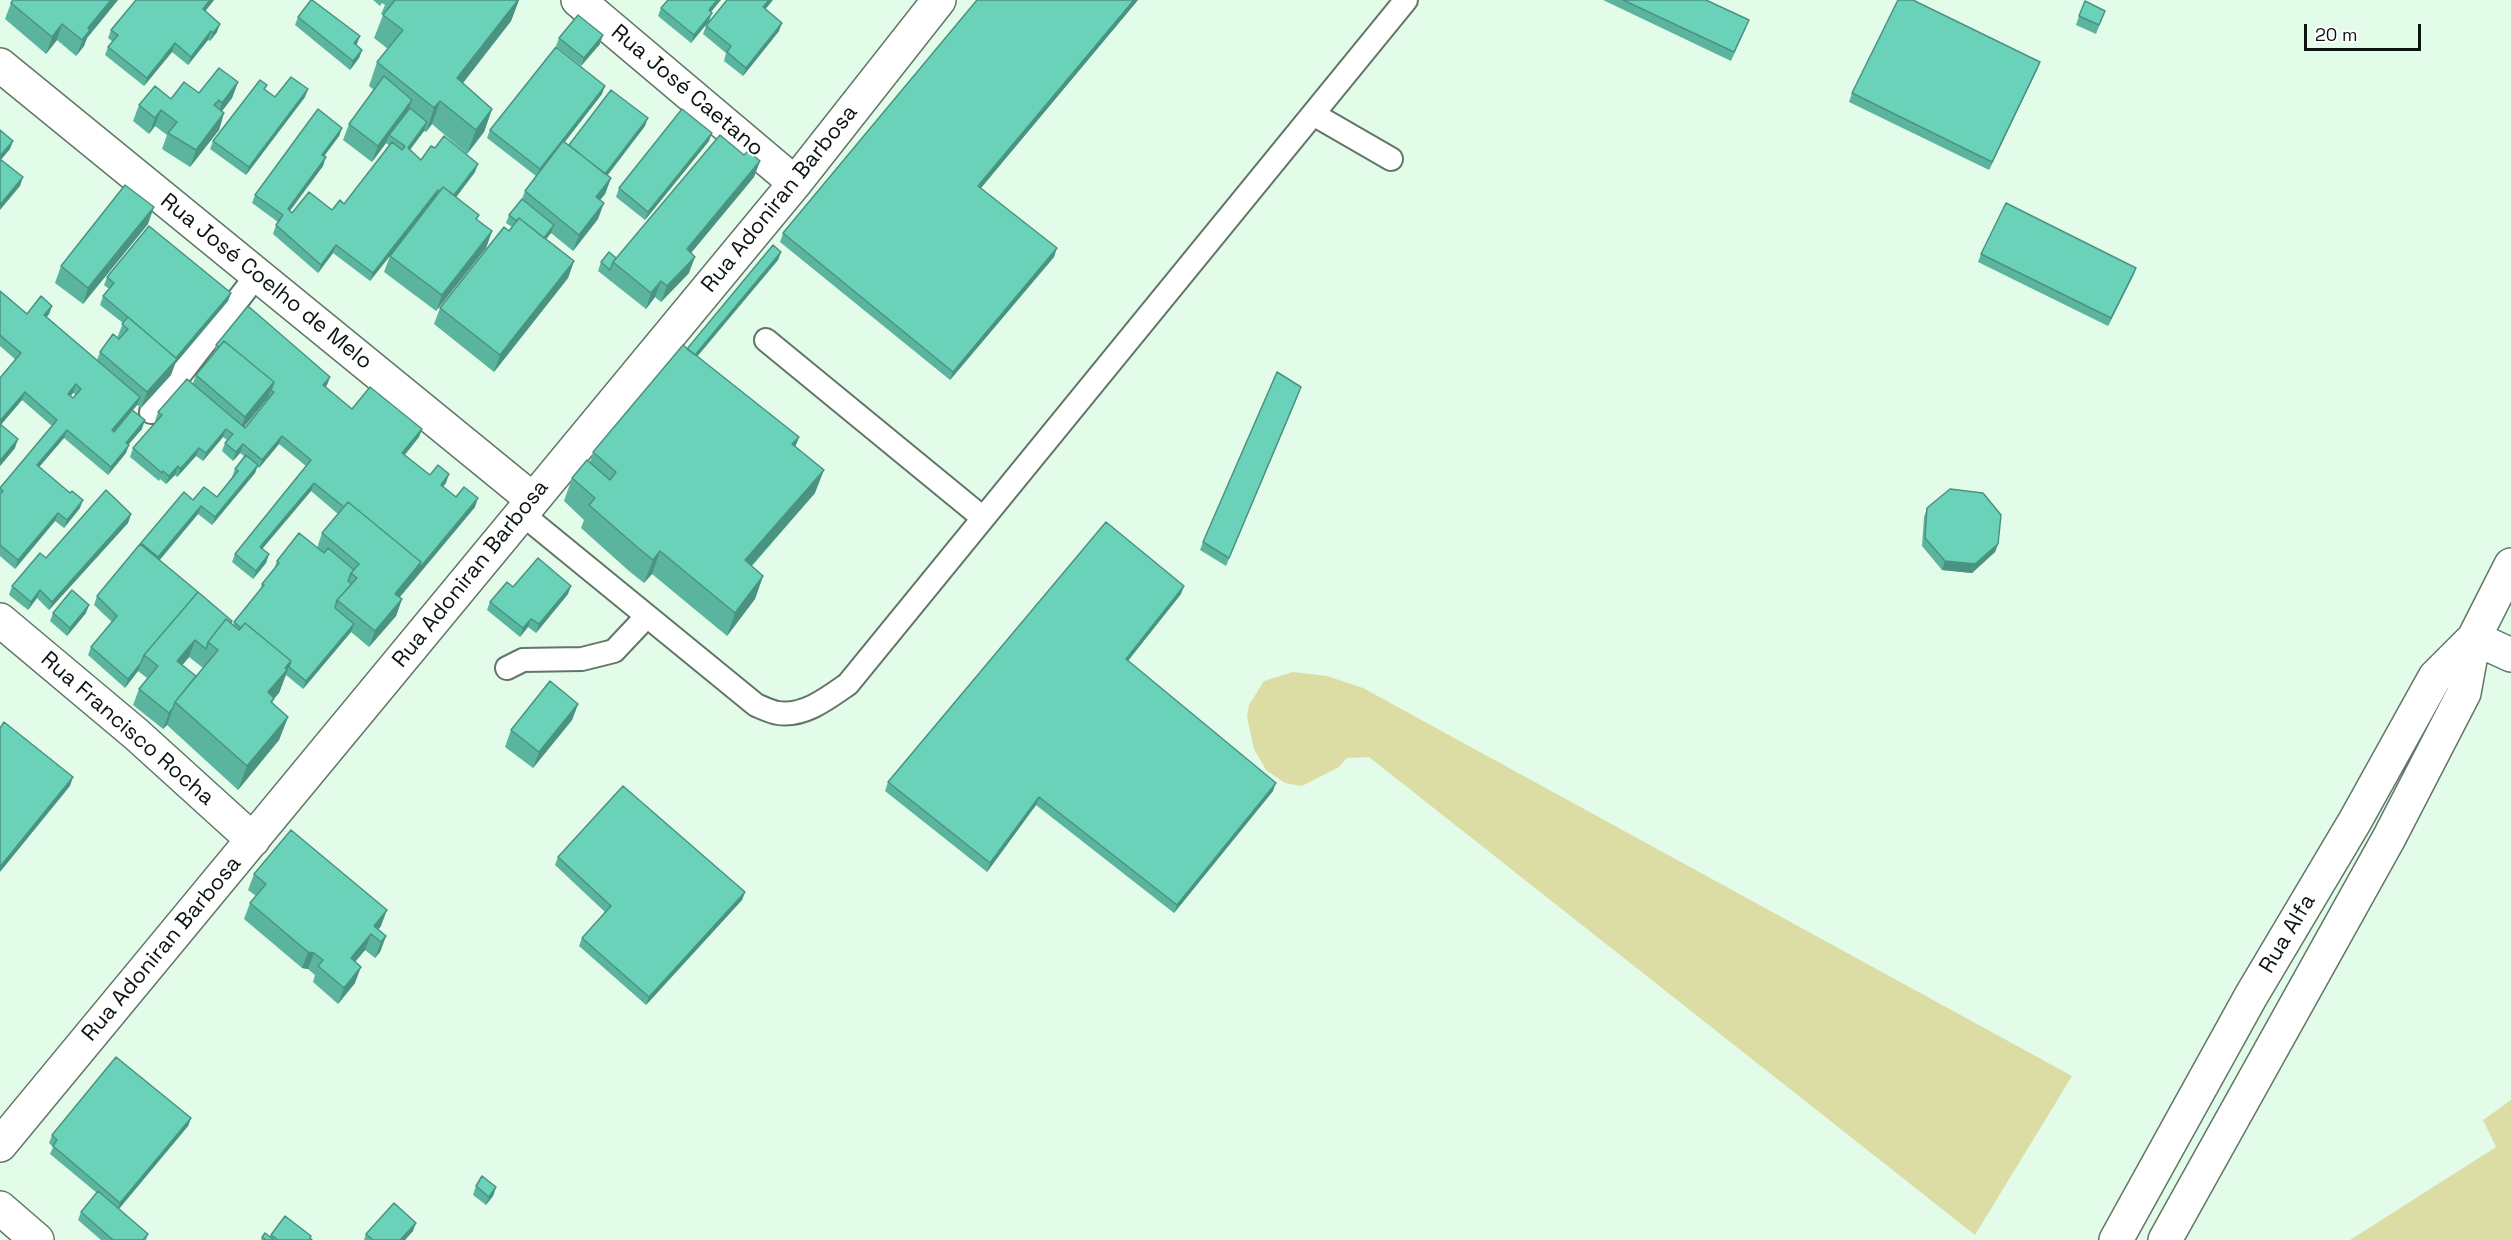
<!DOCTYPE html>
<html>
<head>
<meta charset="utf-8">
<style>
	body { margin:0 }
	#map { position:relative; width:2511px; height:1240px; overflow:hidden; background:#e3fbe9; font-family:"Space Grotesk",sans-serif }
	canvas { display:block }
	.scale { position:absolute; left:2304px; top:24px; width:117px; height:27px; box-sizing:border-box; border:3px solid #0b140e; border-top:0; padding-left:8px; font-size:18px; line-height:21px; white-space:nowrap; color:#0b140e; -webkit-text-stroke:4px #fff; paint-order:stroke }
</style>
</head>
<body>
<div id="map">
<canvas width="2511" height="1240"></canvas>
<div class="scale">20 m</div>
</div>
<script>
const ctx = document.querySelector('canvas').getContext('2d');
ctx.lineJoin = 'round';
function fill(path, color) {
  ctx.fillStyle = color;
  ctx.fill(path, 'evenodd');
}
function stroke(path, color, width, dash) {
  ctx.strokeStyle = color;
  ctx.lineWidth = width;
  ctx.lineCap = dash ? 'butt' : 'round';
  ctx.setLineDash(dash || []);
  ctx.stroke(path);
}
function write(font, color, halo, rows, align = 'center') {
  ctx.font = font + ' "Space Grotesk",sans-serif';
  ctx.lineWidth = 4.5;
  ctx.setLineDash([]);
  ctx.textBaseline = 'middle';
  ctx.strokeStyle = halo;
  ctx.fillStyle = color;
  for (const [text, x, y, turn = 0] of rows) {
    ctx.save();
    ctx.translate(x, y);
    ctx.rotate((+turn || 0) * Math.PI / 180);
    ctx.textAlign = isNaN(turn) ? turn : align;
    if (halo) ctx.strokeText(text, 0, 0);
    ctx.fillText(text, 0, 0);
    ctx.restore();
  }
}
fill(new Path2D(`
	M1293,672L1327,676L1363,688L2072,1076L1975,1235L1369,757L1347,758L1339,767L1302,786L1285,783L1266,770L1254,749L1247,717L1249,705L1264,681Z
	M2511,1100V1240H2350L2496,1147L2483,1120Z`), '#dcdda5');
const service = new Path2D(`
	M1313,114L1391,159
	M766,340L983,518
	M151,412L257,275
	M521,513L756,705C763,708 771,712 778,713C804,717 828,698 848,684L1406,0
	M507,668L523,660L582,659L614,651L647,616`);
const minor = new Path2D(`
	M578,0L795,183
	M0,65L532,499
	M0,620L136,734L253,840
	M2474,638L2511,655
	M0,1145L795,183L939,0
	M2116,1240L2251,996L2355,821L2435,677L2474,638
	M2165,1240L2389,838L2464,693L2474,638L2511,565`);
const tertiary = new Path2D(`
	M0,1208L37,1240`);
stroke(service, '#617666', 26);
stroke(minor, '#617666', 36);
stroke(tertiary, '#617666', 36);
stroke(service, '#fff', 22);
stroke(minor, '#fff', 33);
stroke(tertiary, '#fff', 33);
fill(new Path2D(`
	M118,0L87,38L84,46L76,56L57,40L46,54L5,19L11,3Z
	M136,0H214L205,11L217,32L210,41L208,40L188,65L172,52L144,86L105,55L108,47L113,42L108,38L111,30Z
	M373,0H519L511,21L463,83L492,109L484,132L467,154L432,124L426,132L424,131L410,150L421,160L475,172L456,197L477,220L492,231L486,248L436,311L384,272L390,256L370,281L333,253L318,273L273,234L276,225L278,222L252,203L255,195L342,128L339,136L324,156L323,166L290,211L292,213L332,210L344,204L390,146L386,143L372,162L343,140L349,124L374,90L369,86L377,62L388,49L374,38L383,15L381,14L385,5L382,3L380,6Z
	M977,0H1138L981,188L1054,257L950,380L780,242L783,233Z
	M1603,0H1706L1746,28L1731,61Z
	M661,8L711,12L709,21L691,43L658,16Z
	M765,9L779,31L743,76L724,61L726,53L703,34L706,26Z
	M2105,11L2096,34L2076,25L2079,16Z
	M298,17L357,44L356,45L362,50L359,58L350,70L295,25Z
	M559,38L600,44L581,66L556,46Z
	M2040,62L2037,70L1989,170L1849,102L1852,93Z
	M238,82L232,98L222,111L224,113L219,130L190,167L162,149L167,135L155,126L149,134L133,121L139,105L199,93Z
	M265,90L275,97H305L246,175L210,149L213,141Z
	M602,94L565,142L569,145L645,126L607,175L611,178L605,194L600,200L598,219L573,251L551,233L546,239L574,261L568,278L494,372L434,324L440,308L512,227L506,223L509,215L522,199L525,191L536,176L487,138L490,130Z
	M709,141L645,220L616,197L619,188Z
	M744,155L760,161L754,177L691,253L689,273L661,302L655,297L646,309L598,271L601,262L616,258Z
	M148,224L83,304L55,283L61,266Z
	M781,252L778,260L697,357L799,437L795,447L815,493L752,566L763,576L755,599L727,636L652,574L644,583L629,571L581,528L584,520L564,501L572,478L590,462L593,452L687,349Z
	M1981,254L2136,268L2133,276L2108,326L1978,262Z
	M107,277L231,293L228,301L175,364L171,375L141,408L137,405L133,410L142,429L128,444L126,453L108,475L64,438L39,467L80,508L64,528L55,521L15,569L0,556V488L52,426L22,400L1,424L15,448L0,466V378L16,360L0,346V291L27,314L52,306L49,314L47,317L97,360L100,352L117,338L123,323L100,305L103,296L109,289L104,285ZM73,393L76,395L73,398L71,396Z
	M216,345L330,377L326,387L352,409L422,429L419,437L405,455L430,475L446,483L443,486L456,497L475,507L399,598L402,599L396,616L369,647L351,632L303,689L286,675L279,693L274,698L272,704L288,717L279,740L238,790L167,725L163,729L133,705L139,689L147,678L138,671L125,688L88,655L91,647L112,622L94,605L97,596L141,543L193,500L217,497L232,477L235,469L244,456L240,453L233,461L222,451L225,443L227,440L223,437L203,461L196,456L177,477L175,475L166,484L160,479L159,481L130,457L133,448L156,422L155,421L158,412L193,383L196,375L214,354ZM268,398V399L245,428L244,427ZM279,444L306,466L235,554L232,562L253,579L266,563L269,554L262,549L311,491L338,514L322,533L317,548L277,561L274,569L262,584L260,590L234,622L233,625L231,624L232,621L160,560L198,514L212,525L255,473L257,467L259,468ZM189,657L203,668L196,676L182,665Z
	M1298,396L1226,566L1200,550L1203,542Z
	M1927,508L1998,544L1995,552L1972,573L1942,570L1922,546L1924,517Z
	M131,514L128,523L49,610L37,598L28,610L9,595L12,586L46,558Z
	M513,587L568,594L536,633L528,627L520,637L487,610L490,602Z
	M1181,594L1128,661L1273,791L1174,913L1036,805L987,872L885,791L888,782Z
	M53,613H86L67,636L50,621Z
	M578,704L572,720L533,768L505,747L511,730Z
	M558,857L745,892L742,900L646,1005L579,946L582,938L605,912L555,865Z
	M254,874L381,926L378,930L386,936L380,952L375,958L365,950L355,962V983L338,1004L313,982L315,975L308,969L302,968L244,919L250,903L256,896L248,890Z
	M191,1118L188,1126L119,1209L148,1234L146,1240H101L78,1220L81,1212L97,1193L50,1154L53,1147L49,1143L52,1135Z
	M476,1186L496,1187L493,1196L486,1205L473,1195Z
	M413,1231L405,1240H364L366,1234Z
	M271,1235L310,1239L312,1240H261L262,1237H270Z`), '#5bb59e');
fill(new Path2D(`
	M111,0H118L87,38L84,46L76,56L88,28Z
	M210,0H214L200,18L203,9Z
	M518,0H519L511,21L448,102L457,78Z
	M717,0H721L706,18L709,10Z
	M769,0H773L760,16L763,7Z
	M1134,0H1138L975,195L978,186Z
	M712,13L709,21L691,43L694,35Z
	M782,23L779,31L743,76L746,68Z
	M62,24L57,40L46,54L52,37Z
	M220,24L217,32L210,41L213,33Z
	M211,31L208,40L188,65L191,57Z
	M603,35L600,44L581,66L584,58Z
	M360,36L357,44L351,51L354,43Z
	M175,43L172,52L144,86L147,78Z
	M362,50L359,58L350,70L353,61Z
	M2040,62L2037,70L1989,170L1992,162Z
	M238,82L232,98L216,119L222,103Z
	M605,86L602,94L537,177L540,169Z
	M308,89L305,97L246,175L249,167Z
	M412,100L406,116L389,135L386,143L372,162L378,146Z
	M440,101L432,124L426,132L434,108Z
	M492,109L484,132L467,154L476,130Z
	M161,110L155,126L149,134L155,118Z
	M224,113L219,130L190,167L196,150Z
	M648,118L645,126L601,184L604,176Z
	M427,122L424,131L405,156L408,148Z
	M342,128L339,136L319,163L322,155Z
	M712,133L709,141L645,220L648,212Z
	M13,141L10,149L0,161V156Z
	M326,157L323,166L285,217L288,209Z
	M760,161L754,177L681,265L687,249Z
	M478,164L475,172L448,208L451,199Z
	M23,177L20,186L0,210V205Z
	M611,178L605,194L590,213L596,197Z
	M438,190L435,198L370,281L373,273Z
	M604,203L598,219L573,251L579,235Z
	M154,207L148,224L83,304L88,288Z
	M554,225L551,233L539,248L542,240Z
	M492,231L486,248L436,311L442,295Z
	M336,245L333,253L318,273L321,265Z
	M1057,248L1054,257L950,380L953,372Z
	M781,252L778,260L682,374L685,366Z
	M695,257L689,273L661,302L667,286Z
	M574,261L568,278L494,372L500,355Z
	M2136,268L2133,276L2108,326L2111,318Z
	M661,281L655,297L646,309L651,293Z
	M231,293L228,301L175,364L171,375L141,408L147,392Z
	M52,306L49,314L41,323L44,315Z
	M330,377L327,385L320,393L323,385Z
	M274,382L268,398L239,433L245,417Z
	M76,384L73,393L65,402L68,394Z
	M25,392L22,400L0,426V421Z
	M140,397L137,405L109,439L112,430Z
	M145,420L142,429L123,451L126,443Z
	M226,429L223,437L203,461L206,453Z
	M422,429L419,437L399,461L402,453Z
	M67,430L64,438L34,473L37,465Z
	M282,436L279,444L259,468L262,460Z
	M799,437L790,460L792,444Z
	M18,439L15,448L0,466V461Z
	M243,444L240,453L233,461L236,452Z
	M129,445L126,453L108,475L111,467Z
	M199,448L196,456L177,477L180,469Z
	M258,465L255,473L212,525L215,517Z
	M178,466L175,475L166,484L169,476Z
	M824,470L815,493L736,583L745,560Z
	M449,474L446,483L438,493L441,485Z
	M314,483L311,491L257,555L260,547Z
	M478,498L475,507L389,610L395,594L421,562Z
	M83,500L80,508L64,528L67,520Z
	M201,506L198,514L155,565L158,557Z
	M58,513L55,521L15,569L18,560Z
	M131,514L128,523L49,610L52,602Z
	M1998,544L1995,552L1972,573L1942,570L1945,561Z
	M660,551L652,574L644,583L653,560Z
	M269,554L266,563L253,579L256,571Z
	M763,576L755,599L727,636L735,613Z
	M571,586L568,594L536,633L539,624Z
	M1184,586L1181,594L1122,668L1126,659Z
	M40,590L37,598L28,610L31,602Z
	M402,599L396,616L369,647L375,631Z
	M89,605L86,613L67,636L70,628Z
	M531,619L528,627L520,637L523,628Z
	M354,624L351,632L303,689L306,681Z
	M195,640L189,657L172,678L177,661Z
	M291,661L279,693L259,716L268,692Z
	M141,663L138,671L125,688L128,679Z
	M578,704L572,720L533,768L539,752Z
	M173,708L167,725L163,729L169,713Z
	M288,717L279,740L238,790L247,766Z
	M73,777L70,786L0,872V867Z
	M1276,783L1273,791L1174,913L1177,905Z
	M1039,797L1036,805L987,872L990,863Z
	M745,892L742,900L646,1005L649,997Z
	M387,910L381,926L373,936L374,926Z
	M371,934L365,950L345,974L351,958Z
	M386,936L380,952L375,958L381,942Z
	M308,952L314,953L308,969L302,968Z
	M361,967L355,983L338,1004L344,988Z
	M191,1118L188,1126L117,1211L120,1203Z
	M496,1187L493,1196L486,1205L489,1197Z
	M416,1223L413,1231L405,1240H400Z`), '#4a9381');
const building = new Path2D(`
	M13,0H111L88,28L90,30L82,40L62,24L52,37L11,3Z
	M136,0H210L203,9L220,24L213,33L211,31L191,57L175,43L147,78L108,47L118,35L111,30Z
	M311,0H312L360,36L354,43L362,50L353,61L298,17Z
	M395,0H518L457,78L492,109L476,130L440,101L434,108L433,107L377,62L403,30L383,15Z
	M668,0H717L709,10L712,13L694,35L661,8Z
	M727,0H769L763,7L782,23L746,68L727,52L731,46L706,26Z
	M977,0H1134L978,186L1057,248L953,372L783,233Z
	M1623,0H1706L1749,20L1734,52Z
	M1898,0H1913L2040,62L1992,162L1852,93Z
	M2085,1L2105,11L2099,25L2079,16Z
	M578,15L603,35L584,58L559,38Z
	M556,47L605,86L540,169L490,130Z
	M219,68L238,82L222,103L219,100L214,105L224,113L196,150L168,133L177,122L161,110L155,118L139,105L155,86L171,99L184,82L199,93Z
	M384,76L412,100L378,146L349,124Z
	M291,77L308,89L249,167L213,141L260,80L267,85L264,89L275,97Z
	M611,90L648,118L605,174L569,145Z
	M410,108L427,122L408,148L421,160L431,146L435,148L444,136L478,164L454,195L443,187L440,191L438,190L373,273L336,245L321,265L276,225L283,215L255,195L318,109L342,128L322,155L326,157L288,209L292,213L309,192L332,210L340,200L344,204L392,142L402,150L405,146L389,135Z
	M682,109L712,133L648,212L619,188Z
	M0,130L13,141L0,156Z
	M720,135L744,155L748,151L760,161L687,249L695,257L667,286L661,281L651,293L613,262Z
	M563,141L611,178L596,197L604,203L579,235L525,191Z
	M0,159L23,177L0,205Z
	M125,185L154,207L88,288L61,266Z
	M443,187L479,215L476,219L492,231L442,295L390,256Z
	M522,199L554,225L544,238L519,218L517,221L509,215Z
	M2006,203L2136,268L2111,318L1981,254Z
	M519,218L574,261L500,355L440,308L504,227L509,231Z
	M149,226L231,293L176,358L103,296L114,283L107,277Z
	M773,245L781,252L695,355L687,349Z
	M609,252L616,258L613,262L610,270L601,262Z
	M0,291L27,314L41,296L52,306L44,315L140,397L112,430L114,432L132,410L145,420L126,443L129,445L111,467L67,430L37,465L70,493L72,491L83,500L67,520L58,513L18,560L0,545V494L3,491L0,488L57,420L25,392L0,421V378L21,353L0,335ZM76,384L81,389L73,398L68,394Z
	M248,306L330,377L323,385L352,409L370,387L422,429L402,453L430,475L438,465L449,474L441,485L456,497L464,487L478,498L418,570L421,562L348,502L344,507L314,483L260,547L269,554L256,571L235,554L311,460L282,436L262,460L243,444L236,452L225,443L233,434L226,429L206,453L199,448L180,469L178,466L169,476L163,471L162,473L133,448L162,415L158,412L187,379L245,428L274,392L271,390L274,382L224,341L219,347L216,345Z
	M128,317L177,359L147,392L100,352L113,334L119,339L128,329L122,324Z
	M224,341L274,382L245,417L196,375Z
	M683,345L799,437L792,444L824,470L745,560L763,576L735,613L660,551L653,560L637,547L589,505L595,498L572,478L587,460L610,480L616,472L593,452Z
	M1277,372L1301,387L1229,558L1203,542Z
	M0,424L18,439L0,461Z
	M246,455L258,465L215,517L201,506L158,557L141,543L184,492L193,500L204,487L217,497L238,471L235,469Z
	M1950,489L1983,493L2001,515L1998,544L1975,564L1945,561L1925,538L1927,508Z
	M106,490L131,514L52,602L40,590L31,602L12,586L40,553L46,558Z
	M348,502L421,562L395,594L402,599L375,631L337,600L357,578L351,573L359,564L322,533Z
	M1106,522L1184,586L1126,659L1276,783L1177,905L1039,797L990,863L888,782Z
	M299,533L324,553L328,548L354,570L351,573L348,581L352,584L337,600L335,608L354,624L306,681L289,667L291,661L245,623L241,628L234,622L264,585L262,584L279,563L277,561Z
	M140,544L198,592L144,655L141,663L128,679L91,647L117,616L97,596Z
	M538,558L571,586L539,624L531,619L523,628L490,602L507,582L513,587Z
	M72,590L89,605L70,628L53,613Z
	M198,592L232,621L231,623L226,619L208,642L206,649L195,640L177,661L196,676L175,702L173,708L169,713L139,689L158,666L144,655Z
	M226,619L239,630L245,623L291,661L285,668L287,670L268,692L274,698L271,702L288,717L247,766L175,702L218,650L208,642Z
	M550,681L578,704L539,752L511,730Z
	M4,722L73,777L0,867V728Z
	M623,786L745,892L649,997L582,938L611,906L558,857Z
	M291,830L387,910L374,926L386,936L381,942L371,934L351,958L361,967L344,988L318,966L323,960L314,953L308,952L250,903L266,884L254,874Z
	M116,1057L191,1118L120,1203L53,1146L57,1140L52,1135Z
	M482,1176L496,1187L489,1197L476,1186Z
	M98,1191L148,1234L143,1240H113L81,1212Z
	M394,1203L416,1223L400,1240H373L366,1234Z
	M285,1216L311,1236L310,1238L312,1240H278L271,1235Z
	M265,1233L274,1240H264L265,1239L262,1237Z`);
fill(building, '#6ad2b8');
stroke(building, '#4a9381', 1.5);
write('22px', '#0b140e', '#fff', [
	["Rua José Caetano",687,91,40],
	["Rua Adoniran Barbosa",780,199,-51],
	["Rua José Coelho de Melo",266,282,39],
	["Rua Adoniran Barbosa",471,574,-51],
	["Rua Francisco Rocha",127,729,41],
	["Rua Alfa",2288,934,-59],
	["Rua Adoniran Barbosa",162,949,-50]
]);
</script>
</body>
</html>
